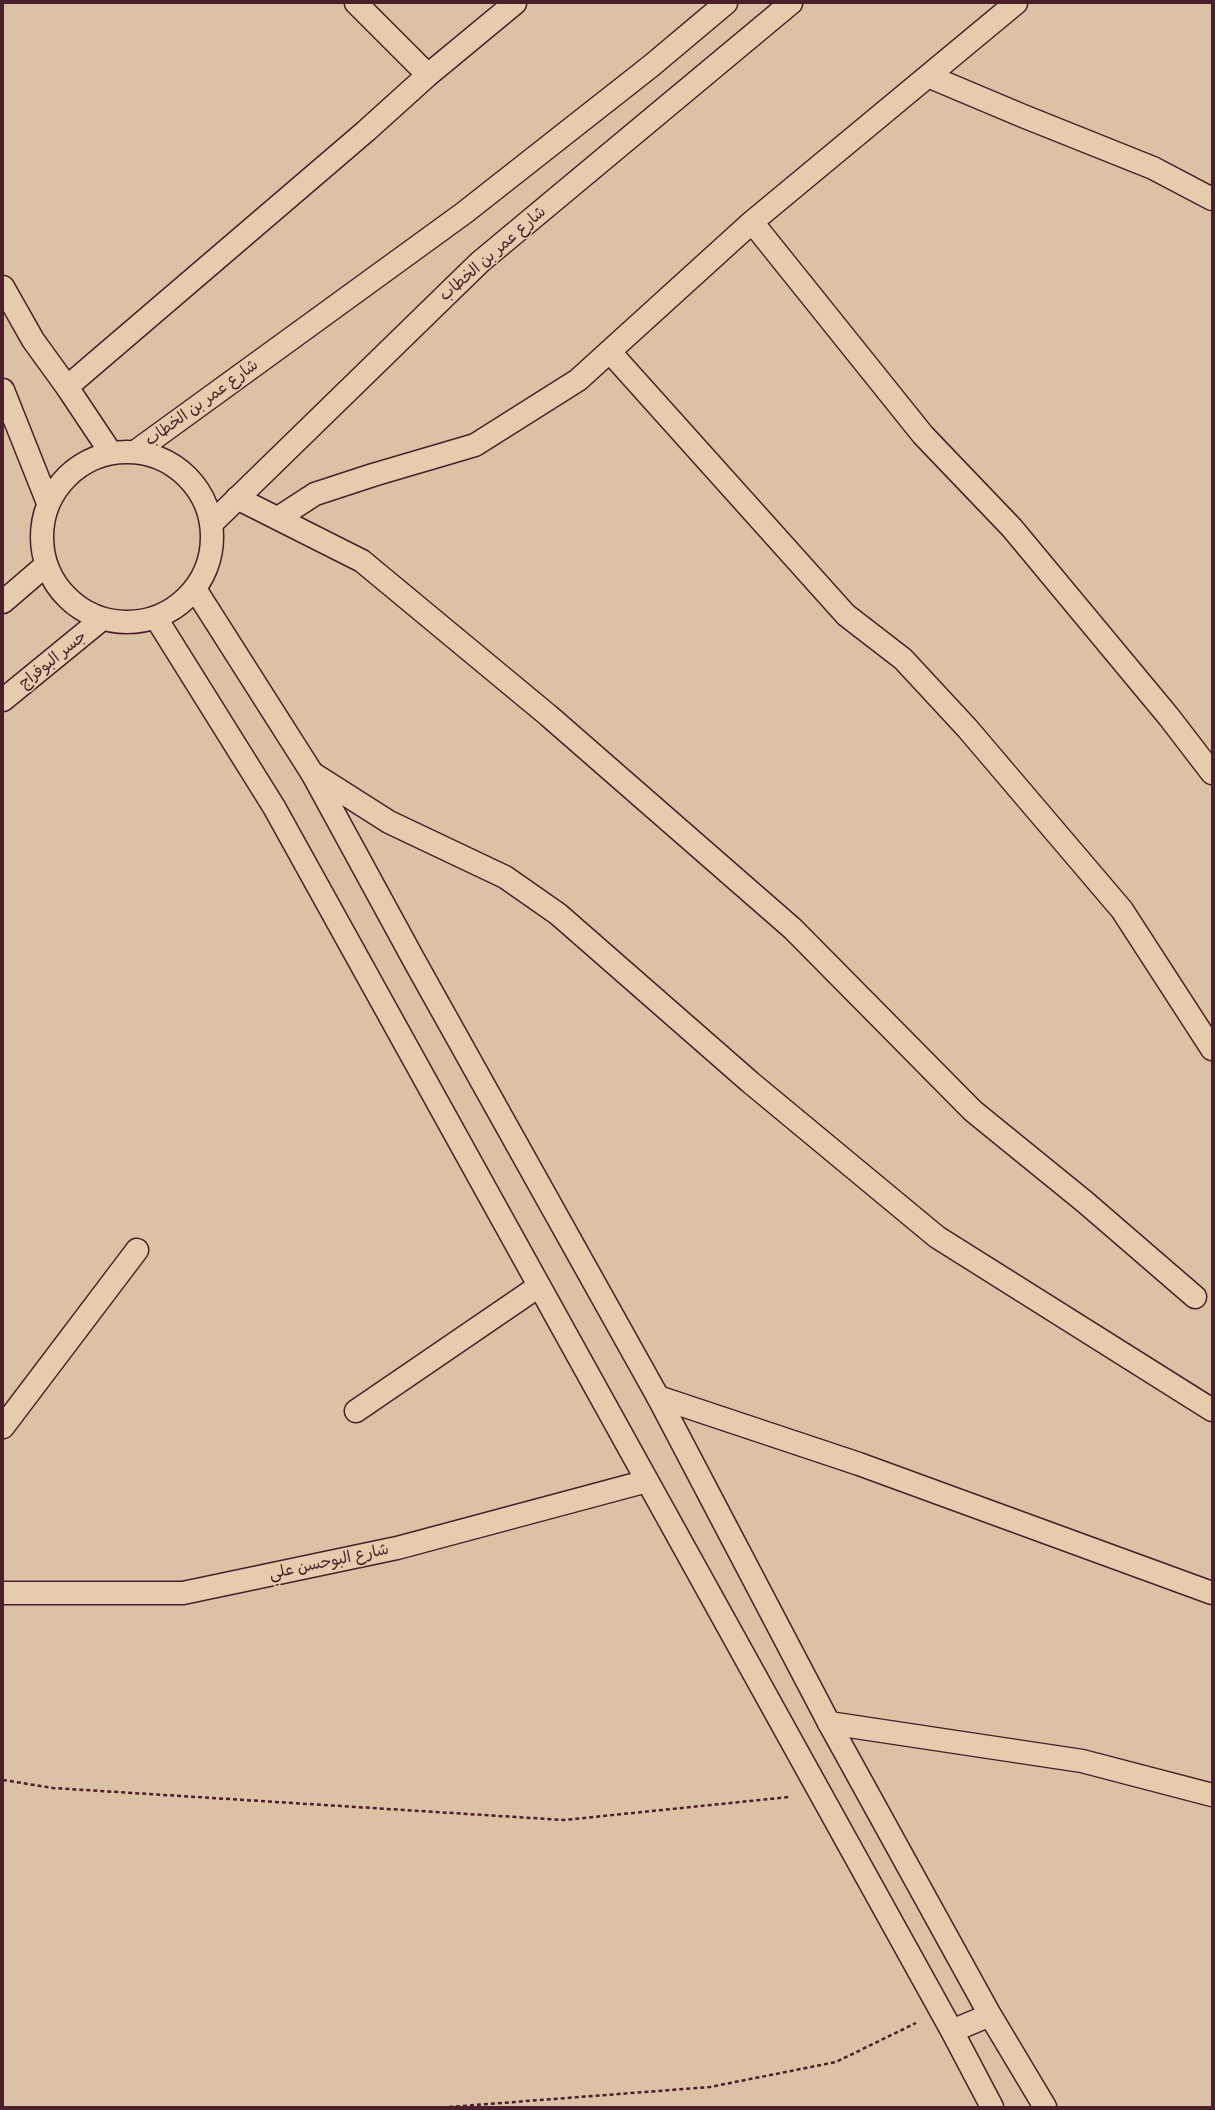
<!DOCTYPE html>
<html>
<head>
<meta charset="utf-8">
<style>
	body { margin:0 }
	#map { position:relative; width:1215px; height:2110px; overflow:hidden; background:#dcc2a5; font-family:Caveat,sans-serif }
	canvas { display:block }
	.frame { position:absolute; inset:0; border:4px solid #4a1f2b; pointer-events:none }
</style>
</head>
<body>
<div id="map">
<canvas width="1215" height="2110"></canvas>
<div class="frame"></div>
</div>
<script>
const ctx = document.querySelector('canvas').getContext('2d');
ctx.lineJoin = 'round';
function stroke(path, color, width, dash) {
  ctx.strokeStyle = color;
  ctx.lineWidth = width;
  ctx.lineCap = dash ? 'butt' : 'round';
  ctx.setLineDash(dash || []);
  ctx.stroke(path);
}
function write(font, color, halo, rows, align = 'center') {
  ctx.font = font + ' Caveat,"Playpen Sans Arabic",sans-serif';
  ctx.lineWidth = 3;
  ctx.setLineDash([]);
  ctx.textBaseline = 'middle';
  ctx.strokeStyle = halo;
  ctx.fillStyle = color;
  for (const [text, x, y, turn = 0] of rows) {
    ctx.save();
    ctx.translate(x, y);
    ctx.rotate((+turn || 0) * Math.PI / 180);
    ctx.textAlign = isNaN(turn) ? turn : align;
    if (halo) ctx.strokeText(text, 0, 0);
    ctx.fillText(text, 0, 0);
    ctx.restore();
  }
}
const minor = new Path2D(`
	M356,3L428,75
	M928,76L1023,116L1153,168L1212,199
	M752,222L923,435L1012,528L1169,717L1212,773
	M610,352L846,615L903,659L967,728L1122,910L1212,1049
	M67,387L366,131L428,75L515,3
	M237,498L362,561L549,716L793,929L973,1111L1085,1202L1195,1297
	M278,518L315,494L373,475L475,445L578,380L752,222L1016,3
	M312,773L389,822L505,877L558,914L750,1082L937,1237L1212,1410
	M658,1397L859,1464L1212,1593
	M356,1411L539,1286
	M3,1427L137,1250
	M3,1593H183L397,1548L647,1481
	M829,1723L1082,1761L1212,1795`);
const major = new Path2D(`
	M3,287L33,340L67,387L111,453
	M3,390L48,503
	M135,452L464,213L651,66L726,3
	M42 537a85 85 0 1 1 170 0a85 85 0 1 1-170 0Z
	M211,524L480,262L791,3
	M195,589L312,773L415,962L658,1397L829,1723L990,2015L1045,2107
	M3,602L46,565
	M156,618L274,807L952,2031L992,2107
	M3,700L102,619
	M952,2031L990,2015`);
stroke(minor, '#4a1f2b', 25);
stroke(major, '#4a1f2b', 25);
stroke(new Path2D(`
	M3,1780L53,1788L564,1820L789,1797
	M449,2107L710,2087L836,2062L916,2023`), '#4a1f2b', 2.5, [4, 3]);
stroke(minor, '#e5ccad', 22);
stroke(major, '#e5ccad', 22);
write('16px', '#4a1f2b', '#e5ccad', [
	["شارع عمر بن الخطاب",493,254,-41],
	["شارع عمر بن الخطاب",202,403,-36],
	["جسر البوفراج",53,660,-39],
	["شارع البوحسن علي",329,1562,-12]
]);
</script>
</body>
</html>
